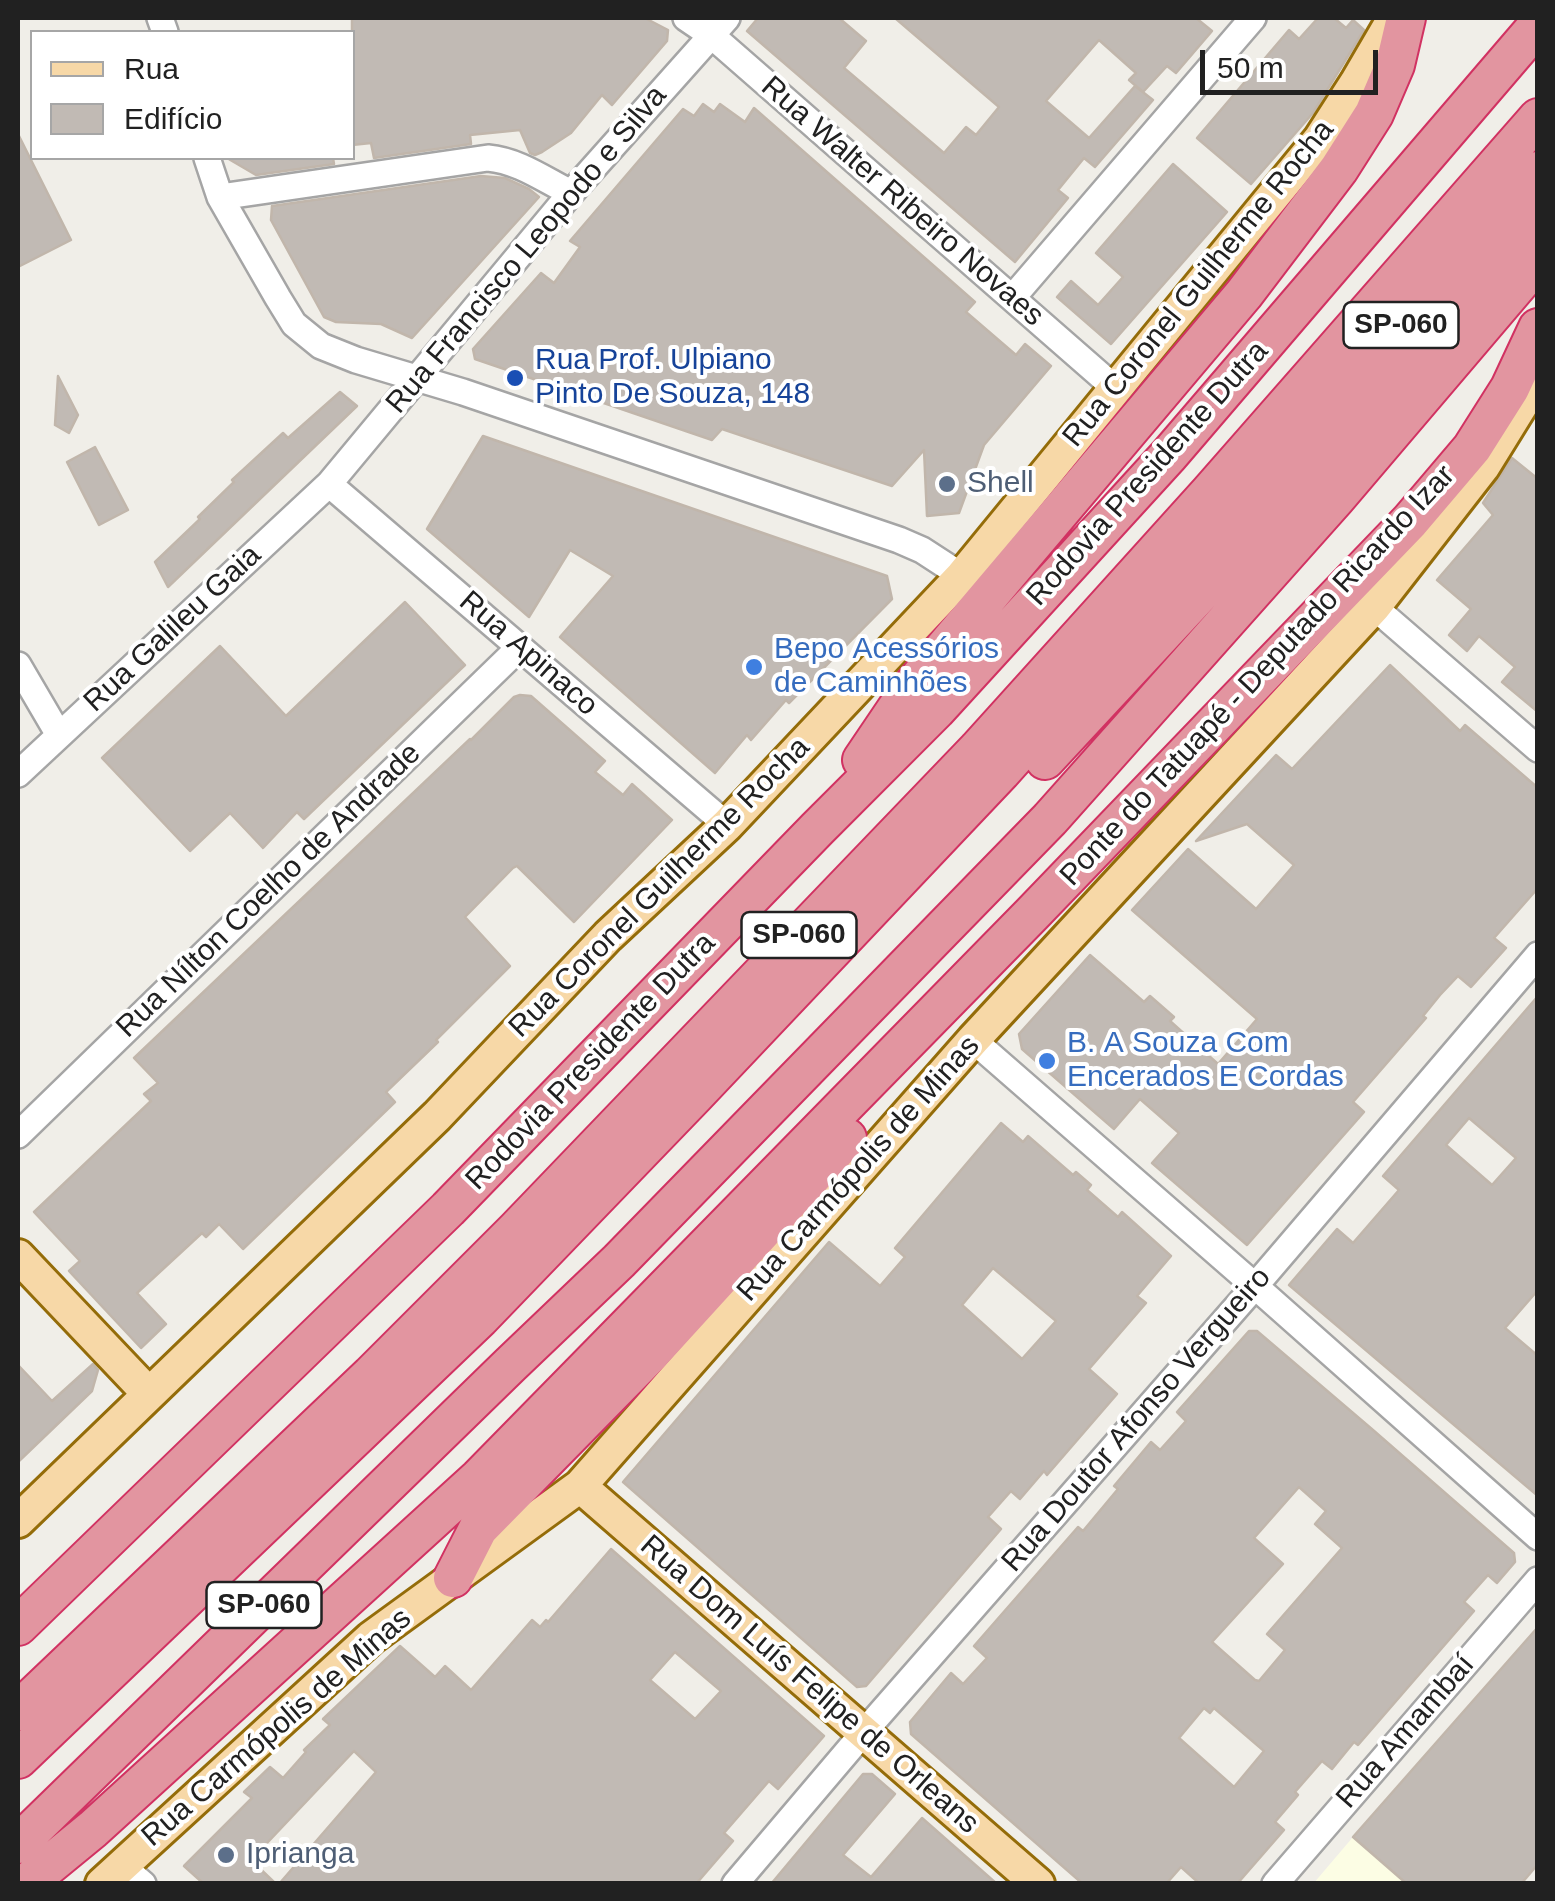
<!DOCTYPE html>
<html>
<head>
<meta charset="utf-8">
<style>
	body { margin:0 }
	#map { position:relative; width:1555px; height:1901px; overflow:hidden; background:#f0eee8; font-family:Arial,sans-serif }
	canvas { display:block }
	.frame { position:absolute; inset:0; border:20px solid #212121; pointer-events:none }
	.legend { position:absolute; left:30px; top:30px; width:325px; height:130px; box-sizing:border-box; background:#fff; border:2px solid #a6a6a6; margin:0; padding:12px 18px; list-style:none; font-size:30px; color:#212121 }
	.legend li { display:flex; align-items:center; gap:20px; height:50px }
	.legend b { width:50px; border:2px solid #a6a6a6 }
	.scale { position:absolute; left:1200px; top:50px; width:178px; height:45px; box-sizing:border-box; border:5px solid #212121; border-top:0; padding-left:12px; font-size:30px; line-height:35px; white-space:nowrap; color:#212121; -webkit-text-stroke:8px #fff; paint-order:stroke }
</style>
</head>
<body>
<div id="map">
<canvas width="1555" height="1901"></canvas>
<div class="frame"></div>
<ul class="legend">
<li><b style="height:12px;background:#f7d8a7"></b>Rua</li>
<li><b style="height:28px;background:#c1bab4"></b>Edifício</li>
</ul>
<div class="scale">50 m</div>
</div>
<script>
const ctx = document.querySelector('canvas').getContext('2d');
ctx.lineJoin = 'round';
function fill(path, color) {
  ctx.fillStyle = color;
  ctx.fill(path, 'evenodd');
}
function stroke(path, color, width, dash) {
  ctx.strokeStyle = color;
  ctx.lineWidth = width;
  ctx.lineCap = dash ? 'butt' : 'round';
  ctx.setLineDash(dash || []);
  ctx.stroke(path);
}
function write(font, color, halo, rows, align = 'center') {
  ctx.font = font + ' Arial,sans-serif';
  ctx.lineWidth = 8;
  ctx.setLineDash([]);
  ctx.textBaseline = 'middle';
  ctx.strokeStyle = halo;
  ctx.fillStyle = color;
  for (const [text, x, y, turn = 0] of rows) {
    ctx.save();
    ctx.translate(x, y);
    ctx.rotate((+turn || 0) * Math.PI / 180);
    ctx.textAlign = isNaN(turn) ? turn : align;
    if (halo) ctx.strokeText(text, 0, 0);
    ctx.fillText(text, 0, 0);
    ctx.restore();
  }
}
fill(new Path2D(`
	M1353,1837L1408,1884H1313Z`), '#fcfde4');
const building = new Path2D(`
	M352,18H645L668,30L667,41L612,105L602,95L571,133L542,152L535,155L530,153L520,130L470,135L471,144L374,158L371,143L352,145Z
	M758,18H839L866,41L844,68L944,153L966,127L976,135L999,107L895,18H1196L1212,31L1176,73L1167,66L1143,92L1129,80L1136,73L1099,40L1046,101L1089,138L1135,86L1153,100L1095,167L1084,158L1058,190L1068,198L1015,262L747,31Z
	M1318,18H1334L1346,28L1353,20L1364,30L1313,113L1251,184L1197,138L1289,30L1299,39Z
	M703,104L714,112L720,104L745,122L754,108L975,302L966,312L1016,355L1025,344L1051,366L984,445L959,513L927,516L924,450L892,486L722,429L712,440L475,359L473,349L541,273L554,283L580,247L570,241L683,109L694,116Z
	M18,134L71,240L18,267Z
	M227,158H333L334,164L256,175Z
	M1173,164L1227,212L1111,344L1057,297L1071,281L1098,305L1123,277L1096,253Z
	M481,176L505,178L529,189L539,197L412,338L381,324L336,322L324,317L271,220L272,206Z
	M58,376L78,415L69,433L55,425Z
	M340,392L357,406L168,587L155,562L200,519L198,517L234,482L232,480L283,433L288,438Z
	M483,436L887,576L892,599L789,703L786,700L751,740L747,735L715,773L560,637L613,576L570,550L529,617L427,529Z
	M95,447L128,510L99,525L67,462Z
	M1512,458L1538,479V712L1502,682L1515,667L1479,636L1467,651L1449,635L1471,609L1437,580L1493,515L1483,503Z
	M405,602L465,665L304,819L297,812L263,848L230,813L190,851L102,758L220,646L286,716Z
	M1390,665L1460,731L1465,725L1538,788V888L1494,938L1506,948L1471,987L1458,976L1440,995L1423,1016L1426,1018L1353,1102L1364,1112L1247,1245L1152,1163L1179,1133L1140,1099L1114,1129L1022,1049L1019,1034L1090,955L1144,1002L1150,996L1174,1017L1170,1021L1218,1064L1257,1019L1132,910L1188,849L1256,909L1294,865L1247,824L1196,841L1276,755L1292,769Z
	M520,695L531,696L605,761L595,772L623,795L632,784L672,820L574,922L517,866L513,868L465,917L510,966L436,1040L438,1042L386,1092L395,1102L243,1249L219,1224L206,1237L202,1233L137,1293L166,1324L141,1348L69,1271L80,1261L34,1212L151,1101L144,1094L158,1083L134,1058L470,739L471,740L514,697Z
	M1538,996V1290L1505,1328L1538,1356V1496L1289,1285L1337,1229L1353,1243L1399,1190L1383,1176ZM1469,1118L1516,1158L1492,1185L1446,1145Z
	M1001,1123L1023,1142L1028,1136L1073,1175L1076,1172L1091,1185L1087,1190L1118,1217L1122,1212L1171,1256L1137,1296L1146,1303L1089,1369L1117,1394L1047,1475L1044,1471L1020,1499L1011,1491L988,1517L1001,1529L866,1686L857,1687L623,1482L829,1242L880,1286L905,1257L895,1248ZM993,1268L1056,1321L1022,1359L962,1305Z
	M1249,1331H1257L1373,1430L1514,1553L1515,1562L1497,1583L1488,1575L1464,1602L1474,1611L1358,1745L1354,1742L1332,1769L1322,1761L1295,1792L1298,1795L1275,1822L1284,1830L1237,1884H1200L1181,1867L1166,1884H1083L911,1734L910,1722L951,1673L963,1684L987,1658L974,1646L1078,1527L1083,1531L1118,1489L1114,1486L1151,1442L1160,1450L1186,1421L1177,1412ZM1299,1487L1326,1511L1315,1524L1342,1548L1267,1634L1285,1650L1259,1681L1255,1680L1212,1642L1283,1564L1254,1538ZM1204,1708L1210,1713L1214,1708L1264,1751L1234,1787L1179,1738Z
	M93,1364L98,1370L92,1391L18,1462V1365L52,1401Z
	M611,1549L824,1736L778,1789L769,1781L724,1833L733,1841L696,1884H279L376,1772L354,1751L251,1860L276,1884H204L184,1866L252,1798L244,1792L270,1767L283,1778L306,1752L304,1750L330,1725L323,1719L400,1646L435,1677L445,1666L471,1690L532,1620L540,1627L546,1620L548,1622ZM675,1652L721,1691L695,1719L650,1680Z
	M1538,1627V1864L1521,1884H1407L1353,1837Z
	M863,1774H872L895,1794L843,1855L871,1877L922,1818L997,1884H771Z`);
fill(building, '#c1bab4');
stroke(building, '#c1b6ab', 2.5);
const minor = new Path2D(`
	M160,18L165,32
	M686,18L711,35L1116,389
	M207,158L220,197L278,298L294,324L321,346L356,360L463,392L899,540L922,550L962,576
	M220,197L488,158C519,161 543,179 571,193
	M1013,297L1253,18
	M329,484L727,825
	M1374,607L1538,749
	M18,665L59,735
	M18,774L329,484L571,193L727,18
	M973,1040L1255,1286L1538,1537
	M18,1135L520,647
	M121,1865L143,1884
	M735,1884L864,1732L1255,1286L1538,955
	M1275,1884L1538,1580`);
const major = new Path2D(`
	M18,1256L149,1394
	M580,1486L1038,1884
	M18,1521L437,1116L608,936L727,825L962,576L1320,139L1356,83L1394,18
	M102,1884L371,1638L580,1486L973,1040L1374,607L1483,467L1538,378`);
const highway = new Path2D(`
	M862,760L910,689L1244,294L1339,169L1374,114L1395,65L1406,18
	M1045,760L1496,275L1527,230L1538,206
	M453,1578L478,1529L651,1353L847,1138
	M18,1626L448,1209L817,829L936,710L1169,455L1538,25
	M18,1711L371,1375L516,1230L978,749L1210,492L1538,118
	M18,1759L480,1318L695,1095L1001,772L1538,171
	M18,1844L510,1365L619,1261L1050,819L1336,498L1538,261
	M26,1884L93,1829L479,1478L1032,914L1410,521L1472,448L1510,388L1538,328`);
stroke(minor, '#a5a5a5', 30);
stroke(major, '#946c09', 38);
stroke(highway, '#d13262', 42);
stroke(minor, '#fff', 25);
stroke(major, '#f7d8a7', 32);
stroke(highway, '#e295a0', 38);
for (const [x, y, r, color] of [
	[515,378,10,"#1a4fb4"],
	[947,484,10,"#5c6f8a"],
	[754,667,10,"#3f7fe0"],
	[1047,1061,10,"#3f7fe0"],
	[226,1855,10,"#5c6f8a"]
]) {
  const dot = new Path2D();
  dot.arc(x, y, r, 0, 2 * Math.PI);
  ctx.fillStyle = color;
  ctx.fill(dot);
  stroke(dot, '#fff', 4);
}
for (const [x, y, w] of [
	[1401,325,115],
	[799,935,115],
	[264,1605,115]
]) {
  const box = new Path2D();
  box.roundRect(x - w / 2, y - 23, w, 46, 8);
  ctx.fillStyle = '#fff';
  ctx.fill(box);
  stroke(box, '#212121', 2.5);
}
write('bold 28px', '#212121', null, [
	["SP-060",1401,325],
	["SP-060",799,935],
	["SP-060",264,1605]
]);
write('30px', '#212121', '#fff', [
	["Rua Walter Ribeiro Novaes",902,202,41],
	["Rua Francisco Leopodo e Silva",527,250,-50],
	["Rua Coronel Guilherme Rocha",1199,284,-51],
	["Rodovia Presidente Dutra",1148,474,-48],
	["Rua Galileu Gaia",173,629,-43],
	["Rua Apinaco",528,654,41],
	["Ponte do Tatuapé - Deputado Ricardo Izar",1258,676,-47],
	["Rua Coronel Guilherme Rocha",660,888,-45],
	["Rua Nílton Coelho de Andrade",269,891,-44],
	["Rodovia Presidente Dutra",591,1062,-46],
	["Rua Carmópolis de Minas",859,1169,-48],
	["Rua Doutor Afonso Vergueiro",1137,1420,-49],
	["Rua Dom Luís Felipe de Orleans",809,1685,41],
	["Rua Carmópolis de Minas",277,1728,-41],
	["Rua Amambaí",1406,1732,-49]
]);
write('30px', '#164399', '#fff', [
	["Rua Prof. Ulpiano",535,361],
	["Pinto De Souza, 148",535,395]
], 'left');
write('30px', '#4e5e75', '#fff', [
	["Shell",967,484],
	["Iprianga",246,1855]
], 'left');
write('30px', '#366cbe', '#fff', [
	["Bepo Acessórios",774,650],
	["de Caminhões",774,684],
	["B. A Souza Com",1067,1044],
	["Encerados E Cordas",1067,1078]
], 'left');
</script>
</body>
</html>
